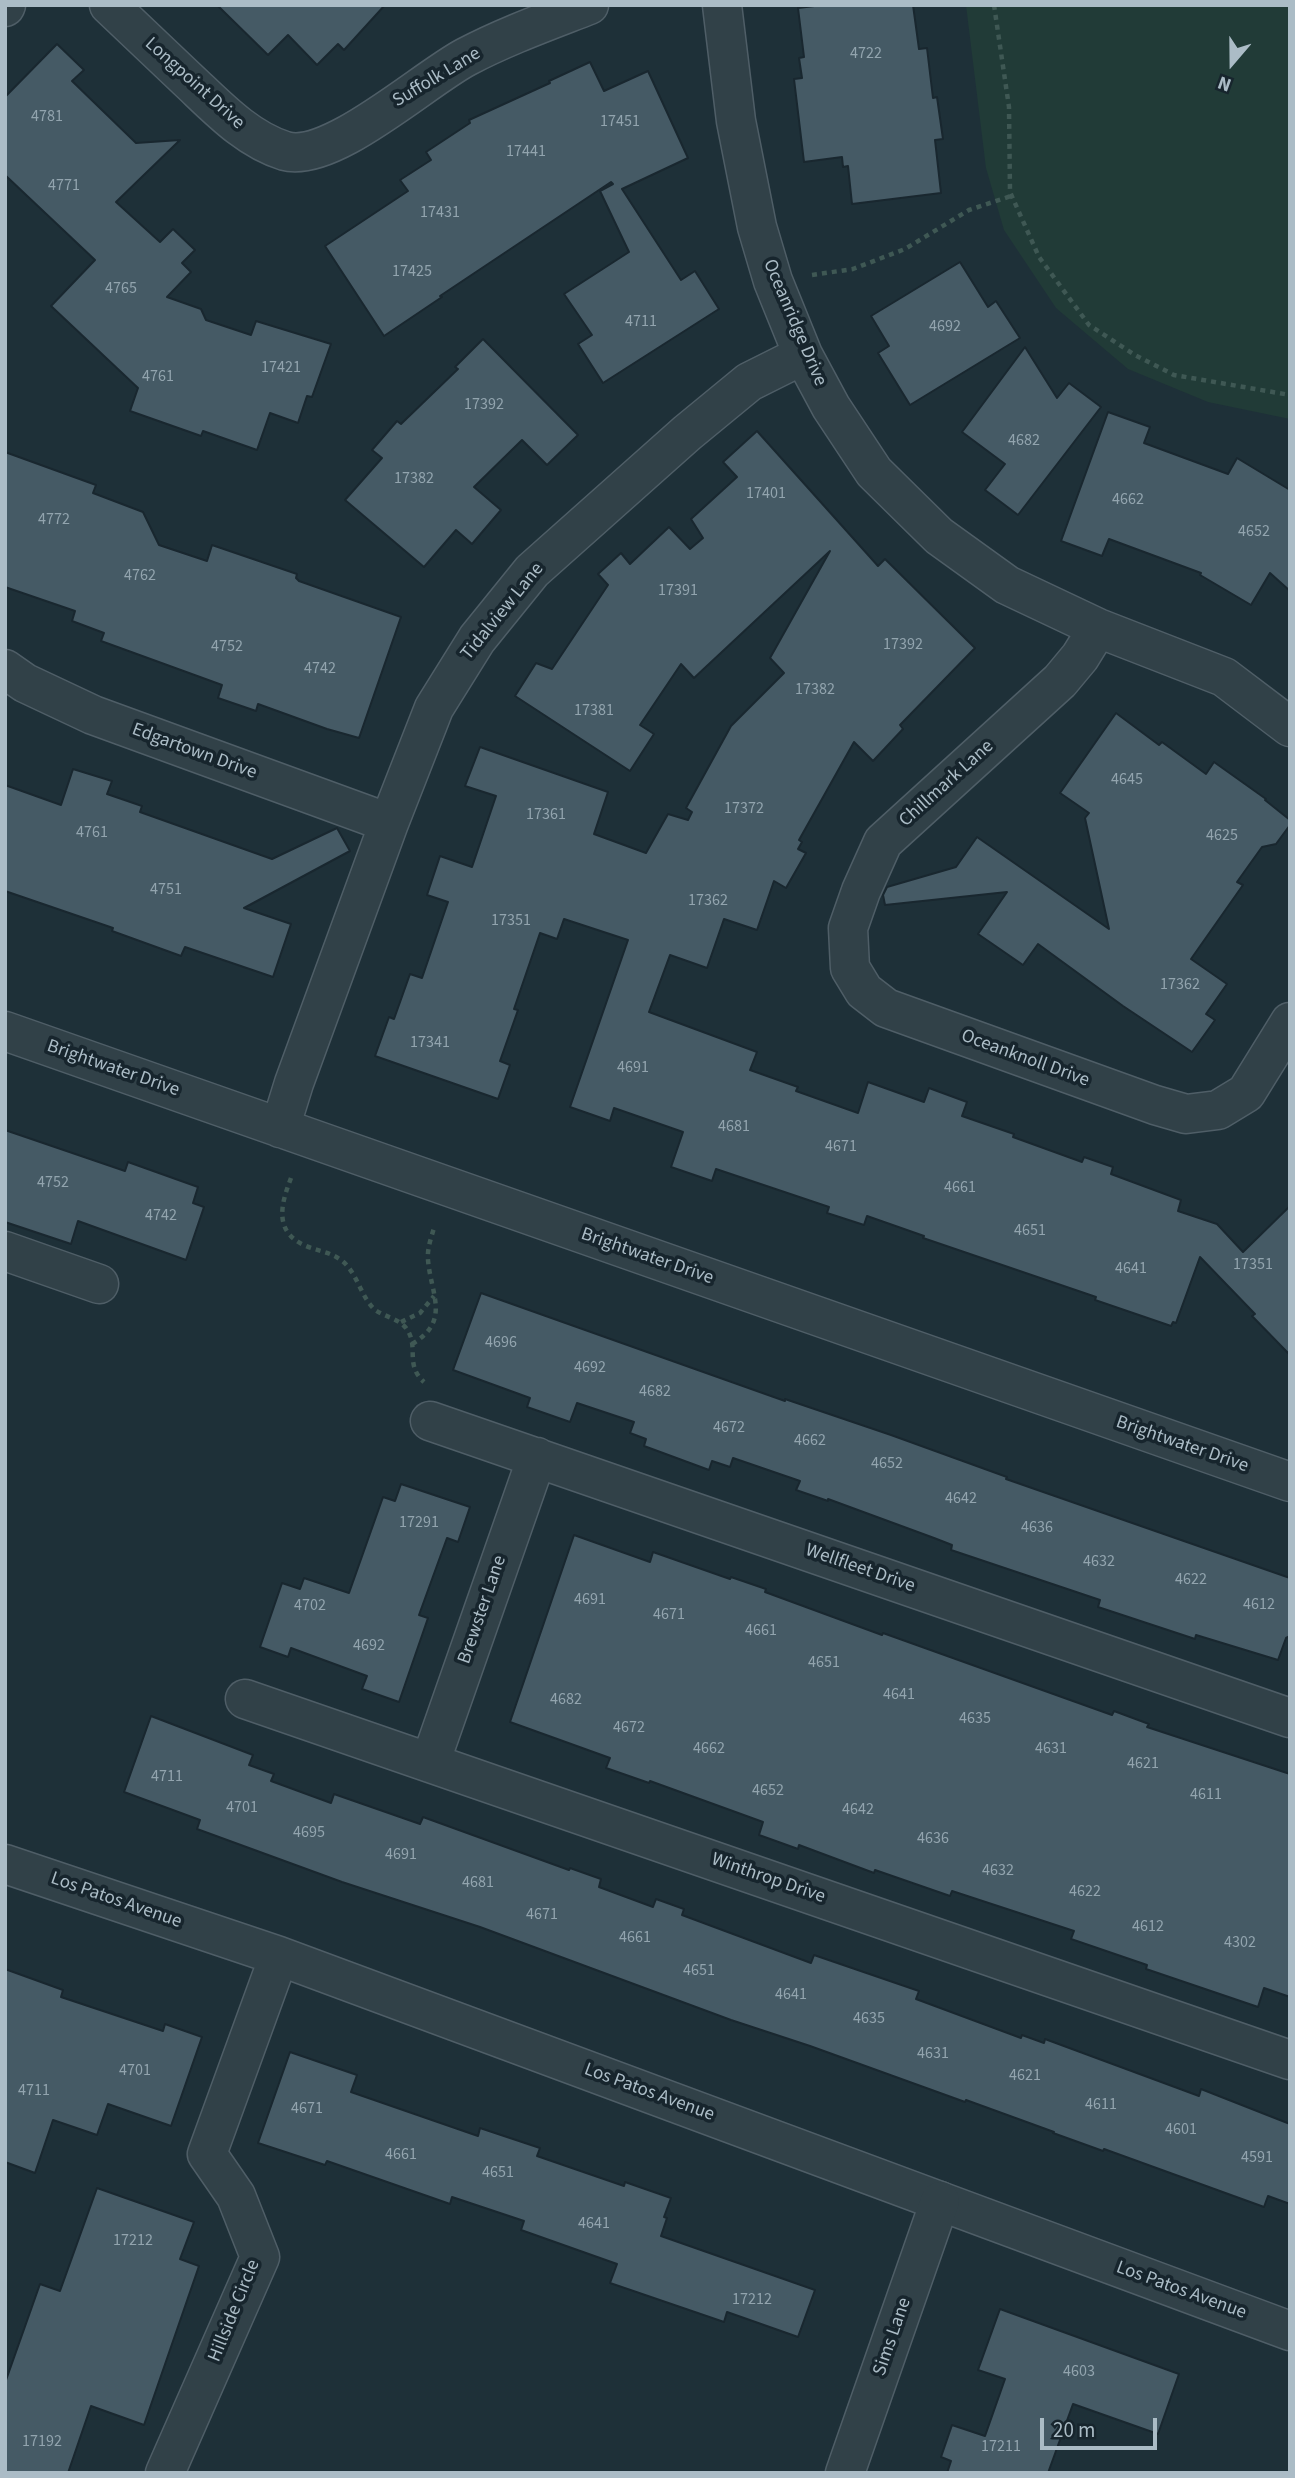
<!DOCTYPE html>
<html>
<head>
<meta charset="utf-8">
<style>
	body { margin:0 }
	#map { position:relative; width:1295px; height:2478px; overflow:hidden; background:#1e3038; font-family:"Source Sans 3",sans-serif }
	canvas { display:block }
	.frame { position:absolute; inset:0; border:7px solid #abbcc6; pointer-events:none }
	.north { position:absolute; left:1197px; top:28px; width:70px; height:70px; -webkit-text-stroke:5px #17252d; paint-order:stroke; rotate:200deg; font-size:19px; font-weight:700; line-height:28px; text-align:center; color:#abbcc6 }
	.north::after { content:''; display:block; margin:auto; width:24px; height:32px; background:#abbcc6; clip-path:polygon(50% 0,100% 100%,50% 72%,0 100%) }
	.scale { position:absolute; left:1040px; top:2418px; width:117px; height:32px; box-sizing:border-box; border:4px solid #abbcc6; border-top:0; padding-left:9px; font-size:21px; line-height:24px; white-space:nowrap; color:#abbcc6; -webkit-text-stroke:5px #17252d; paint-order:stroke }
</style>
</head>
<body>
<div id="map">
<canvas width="1295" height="2478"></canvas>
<div class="frame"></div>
<div class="north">N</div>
<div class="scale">20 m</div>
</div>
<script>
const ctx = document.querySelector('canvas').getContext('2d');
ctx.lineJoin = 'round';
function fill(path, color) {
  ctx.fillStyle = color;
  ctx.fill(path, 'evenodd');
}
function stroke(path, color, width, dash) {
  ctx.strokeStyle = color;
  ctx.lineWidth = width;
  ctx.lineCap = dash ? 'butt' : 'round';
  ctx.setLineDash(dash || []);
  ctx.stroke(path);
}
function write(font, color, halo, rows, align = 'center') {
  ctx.font = font + ' "Source Sans 3",sans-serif';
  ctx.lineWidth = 7;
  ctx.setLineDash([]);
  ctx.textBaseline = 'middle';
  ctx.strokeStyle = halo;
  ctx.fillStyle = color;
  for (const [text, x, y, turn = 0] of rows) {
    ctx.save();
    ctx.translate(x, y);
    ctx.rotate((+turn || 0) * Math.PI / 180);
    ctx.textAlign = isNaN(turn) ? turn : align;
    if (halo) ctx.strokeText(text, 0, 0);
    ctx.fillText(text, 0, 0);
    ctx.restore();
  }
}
fill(new Path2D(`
	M966,5H1290V419L1208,402L1128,369L1056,308L1004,230L986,168Z`), '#213b37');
const building = new Path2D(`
	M217,5H385L344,50L338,44L317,65L288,35L268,55Z
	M823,5H913L919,49L927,48L933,98L937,97L943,139L935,140L941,193L852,204L848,166L843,167L842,157L804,162L794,79L802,78L799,58L804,57L798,8Z
	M57,44L84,70L72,81L136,143L180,140L116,202L160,242L173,229L195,250L182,263L191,272L167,297L201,309L206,320L251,335L256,321L331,344L312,397L307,396L298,423L270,413L257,450L203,431L201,436L130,411L138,388L51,306L95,260L5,175V97Z
	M590,62L604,91L648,71L688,158L622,189L681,280L695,271L719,309L603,383L578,344L592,335L564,294L629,252L600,191L613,184L611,182L440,296L442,297L384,336L325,246L408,191L400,180L431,160L426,152L470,123L469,120L550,83L549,81Z
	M960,262L988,307L996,301L1020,338L910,405L878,353L889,346L871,316Z
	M483,339L578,435L547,465L522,440L474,487L501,510L472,544L456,530L424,567L345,500L382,458L372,450L397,421L401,424L458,369L455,367Z
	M1025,347L1057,398L1069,383L1101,407L1018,515L985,490L1005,464L962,432Z
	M1108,412L1150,427L1144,443L1228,474L1237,458L1290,490V591L1270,573L1251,605L1200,575L1201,573L1109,539L1102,556L1061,541Z
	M757,431L878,566L885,559L975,648L900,725L903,729L873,761L854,742L799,840L802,842L798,849L806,853L786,888L774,881L757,930L724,919L707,968L670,955L649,1012L757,1052L750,1070L798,1087L796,1091L858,1113L868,1082L924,1102L929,1088L967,1102L962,1116L1014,1134L1013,1137L1082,1162L1084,1157L1113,1167L1111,1174L1181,1200L1178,1211L1217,1224L1243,1252L1290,1206V1355L1252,1316L1255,1314L1200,1257L1176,1323L1173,1322L1171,1326L1095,1300L1096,1297L923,1238L924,1236L867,1216L864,1225L827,1213L829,1207L716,1169L712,1181L671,1167L683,1132L614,1108L610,1121L570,1107L628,940L564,919L557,939L540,933L514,1009L518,1010L500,1061L510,1065L498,1099L375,1056L389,1017L394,1019L410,974L422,978L448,902L427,895L440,856L472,867L496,796L465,786L480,747L608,792L594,834L646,853L668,814L688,820L692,812L686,808L731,726L784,673L770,658L830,551L694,678L681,664L640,725L654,734L630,771L515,696L536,663L552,669L608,585L598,574L621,553L630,564L669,527L690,549L703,538L691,519L737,477L723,462Z
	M5,452L96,485L93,493L143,512L159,545L207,561L212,545L297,574L296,578L299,581L401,617L359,738L327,729L258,704L256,711L218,698L222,685L101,641L104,633L72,621L75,611L5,587Z
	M1116,713L1159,745L1162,742L1206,774L1214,762L1266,799L1265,800L1290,820V825L1276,844L1262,847L1237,882L1243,885L1191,959L1227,984L1206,1014L1215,1020L1192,1052L1123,1006L1038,944L1023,965L978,934L1007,892L885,905L883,895L887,887L956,867L977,837L1109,929L1085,818L1089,813L1060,793Z
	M73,769L112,781L107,794L142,806L140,812L272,859L337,828L350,851L244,908L291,924L273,977L185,947L181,956L112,931L113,928L5,891V785L61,805Z
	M5,1130L125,1171L128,1162L198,1187L193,1203L204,1207L186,1260L78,1221L71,1244L5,1222Z
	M481,1293L785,1401V1399L891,1435L1007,1477L1006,1479L1290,1578V1636L1286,1638L1278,1660L1196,1635L1195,1639L1098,1607L1100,1600L951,1550L952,1545L934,1538L828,1499V1501L796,1490L800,1481L733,1458L730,1467L712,1461L709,1470L644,1446L646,1439L630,1433L634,1422L577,1403L570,1422L527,1407L530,1398L453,1370Z
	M401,1484L470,1507L458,1542L447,1538L419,1615L428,1618L399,1702L362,1689L367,1676L291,1648L288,1657L260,1647L282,1583L300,1589L304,1578L349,1593L383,1497L395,1501Z
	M574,1535L650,1562L653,1552L730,1579L731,1577L766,1589L765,1592L882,1635L883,1633L1112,1715L1114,1711L1149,1724L1147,1727L1290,1774V1997L1264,1988L1258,2007L1146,1969L1147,1965L1071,1939L1074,1931L952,1891L950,1896L875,1870L874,1873L799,1845L798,1849L759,1835L763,1822L650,1781L649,1783L606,1768L610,1758L510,1722Z
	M151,1716L253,1755L249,1765L274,1774L271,1781L331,1803L334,1794L420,1824L423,1817L569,1870L570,1868L601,1879L599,1887L653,1907L656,1899L684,1909L682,1915L811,1963L814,1955L919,1991L916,1999L1021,2038L1022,2035L1044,2043L1045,2039L1199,2096L1201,2089L1290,2124V2204L1268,2196L1264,2207L1104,2149L1103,2151L1053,2133L1054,2132L966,2100L965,2102L810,2046L731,2020L480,1927L342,1882L197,1829L200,1820L124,1792Z
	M5,1969L63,1990L61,1997L163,2031L165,2024L202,2037L171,2126L108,2104L97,2135L53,2120L35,2173L5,2162Z
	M290,2052L357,2075L351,2092L478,2136L480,2128L540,2148L537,2156L624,2186L625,2182L671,2198L664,2217L667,2218L661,2236L815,2290L798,2337L727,2312L724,2322L610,2283L617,2264L521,2230L524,2221L452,2197L450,2204L327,2161L325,2165L258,2143Z
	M97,2188L194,2222L180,2259L199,2266L144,2425L91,2406L68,2473H5V2383L40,2284L60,2291Z
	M1000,2309L1179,2374L1158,2434L1073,2404L1048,2473H947L951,2461L941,2457L952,2425L985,2436L1005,2379L978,2370Z`);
fill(building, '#455a65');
stroke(building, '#19272f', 2);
const minor = new Path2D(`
	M109,5C135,30 161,54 187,79C216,106 246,139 285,151C331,164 424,79 466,57C506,36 548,21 589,5
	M722,5L736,121L757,227L773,281L803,355L831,407L874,472L939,536L1007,585L1098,628L1224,677L1290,727
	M5,7L6,5
	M1098,628L1080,657L1060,681L883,842L861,891L848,928L850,968L864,991L886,1008L1155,1105L1186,1114L1218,1110L1246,1093L1290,1022
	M5,669L25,683L93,715L389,823
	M5,1031L1290,1482
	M280,1128L294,1083L389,823L434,708L477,639L532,571L687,433L749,382L803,355
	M5,1251L99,1284
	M430,1421L1290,1718
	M245,1699L1290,2060
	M430,1763L537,1457
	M5,1864L279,1956L1290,2331
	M165,2473L260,2257L236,2196L207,2154L279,1956`);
const tertiary = new Path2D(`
	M845,2473L940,2201`);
stroke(minor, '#4f5e67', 41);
stroke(tertiary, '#4f5e67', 41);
stroke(new Path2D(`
	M994,5L1009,107L1010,192L1039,257L1089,325L1135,355L1174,375L1290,395
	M812,275L853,269L905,249L969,210L1011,196
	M291,1178C281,1204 273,1232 306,1246C318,1251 330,1252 341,1260C357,1272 360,1295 374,1309C384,1317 398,1318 406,1328C420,1347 404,1364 424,1382
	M401,1322L420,1313L434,1296
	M412,1344C451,1321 431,1295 428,1260C427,1249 431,1238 434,1228`), '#3f5854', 4.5, [5, 5]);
stroke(minor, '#314148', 38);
stroke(tertiary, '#314148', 38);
write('16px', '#92a4ae', null, [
	["4722",866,54],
	["4781",47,117],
	["17451",620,122],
	["17441",526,152],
	["4771",64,186],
	["17431",440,213],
	["17425",412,272],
	["4765",121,289],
	["4711",641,322],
	["4692",945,327],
	["17421",281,368],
	["4761",158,377],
	["17392",484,405],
	["4682",1024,441],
	["17382",414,479],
	["17401",766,494],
	["4662",1128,500],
	["4772",54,520],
	["4652",1254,532],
	["4762",140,576],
	["17391",678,591],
	["17392",903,645],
	["4752",227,647],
	["4742",320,669],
	["17382",815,690],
	["17381",594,711],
	["4645",1127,780],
	["17372",744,809],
	["17361",546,815],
	["4761",92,833],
	["4625",1222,836],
	["4751",166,890],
	["17362",708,901],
	["17351",511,921],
	["17362",1180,985],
	["17341",430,1043],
	["4691",633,1068],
	["4681",734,1127],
	["4671",841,1147],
	["4752",53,1183],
	["4661",960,1188],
	["4742",161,1216],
	["4651",1030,1231],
	["17351",1253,1265],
	["4641",1131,1269],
	["4696",501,1343],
	["4692",590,1368],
	["4682",655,1392],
	["4672",729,1428],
	["4662",810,1441],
	["4652",887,1464],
	["4642",961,1499],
	["17291",419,1523],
	["4636",1037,1528],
	["4632",1099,1562],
	["4622",1191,1580],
	["4691",590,1600],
	["4612",1259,1605],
	["4702",310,1606],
	["4671",669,1615],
	["4661",761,1631],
	["4692",369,1646],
	["4651",824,1663],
	["4641",899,1695],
	["4682",566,1700],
	["4635",975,1719],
	["4672",629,1728],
	["4662",709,1749],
	["4631",1051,1749],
	["4621",1143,1764],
	["4711",167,1777],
	["4652",768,1791],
	["4611",1206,1795],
	["4701",242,1808],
	["4642",858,1810],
	["4695",309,1833],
	["4636",933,1839],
	["4691",401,1855],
	["4632",998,1871],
	["4681",478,1883],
	["4622",1085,1892],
	["4671",542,1915],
	["4612",1148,1927],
	["4661",635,1938],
	["4302",1240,1943],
	["4651",699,1971],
	["4641",791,1995],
	["4635",869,2019],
	["4631",933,2054],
	["4701",135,2071],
	["4621",1025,2076],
	["4711",34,2091],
	["4611",1101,2105],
	["4671",307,2109],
	["4601",1181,2130],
	["4661",401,2155],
	["4591",1257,2158],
	["4651",498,2173],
	["4641",594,2224],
	["17212",133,2241],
	["17212",752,2300],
	["4603",1079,2372],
	["17192",42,2442],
	["17211",1001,2447]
]);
write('19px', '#abbcc6', '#17252d', [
	["Suffolk Lane",437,78,-31],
	["Longpoint Drive",194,84,42],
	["Oceanridge Drive",794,323,67],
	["Tidalview Lane",503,612,-51],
	["Edgartown Drive",194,752,20],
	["Chillmark Lane",947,784,-42],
	["Oceanknoll Drive",1025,1059,20],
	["Brightwater Drive",113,1069,19],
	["Brightwater Drive",647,1257,19],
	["Brightwater Drive",1182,1445,19],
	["Wellfleet Drive",860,1569,19],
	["Brewster Lane",483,1610,-71],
	["Winthrop Drive",768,1879,19],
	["Los Patos Avenue",116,1901,19],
	["Los Patos Avenue",649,2093,20],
	["Los Patos Avenue",1181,2291,20],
	["Hillside Circle",235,2311,-68],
	["Sims Lane",893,2337,-71]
]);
</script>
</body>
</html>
